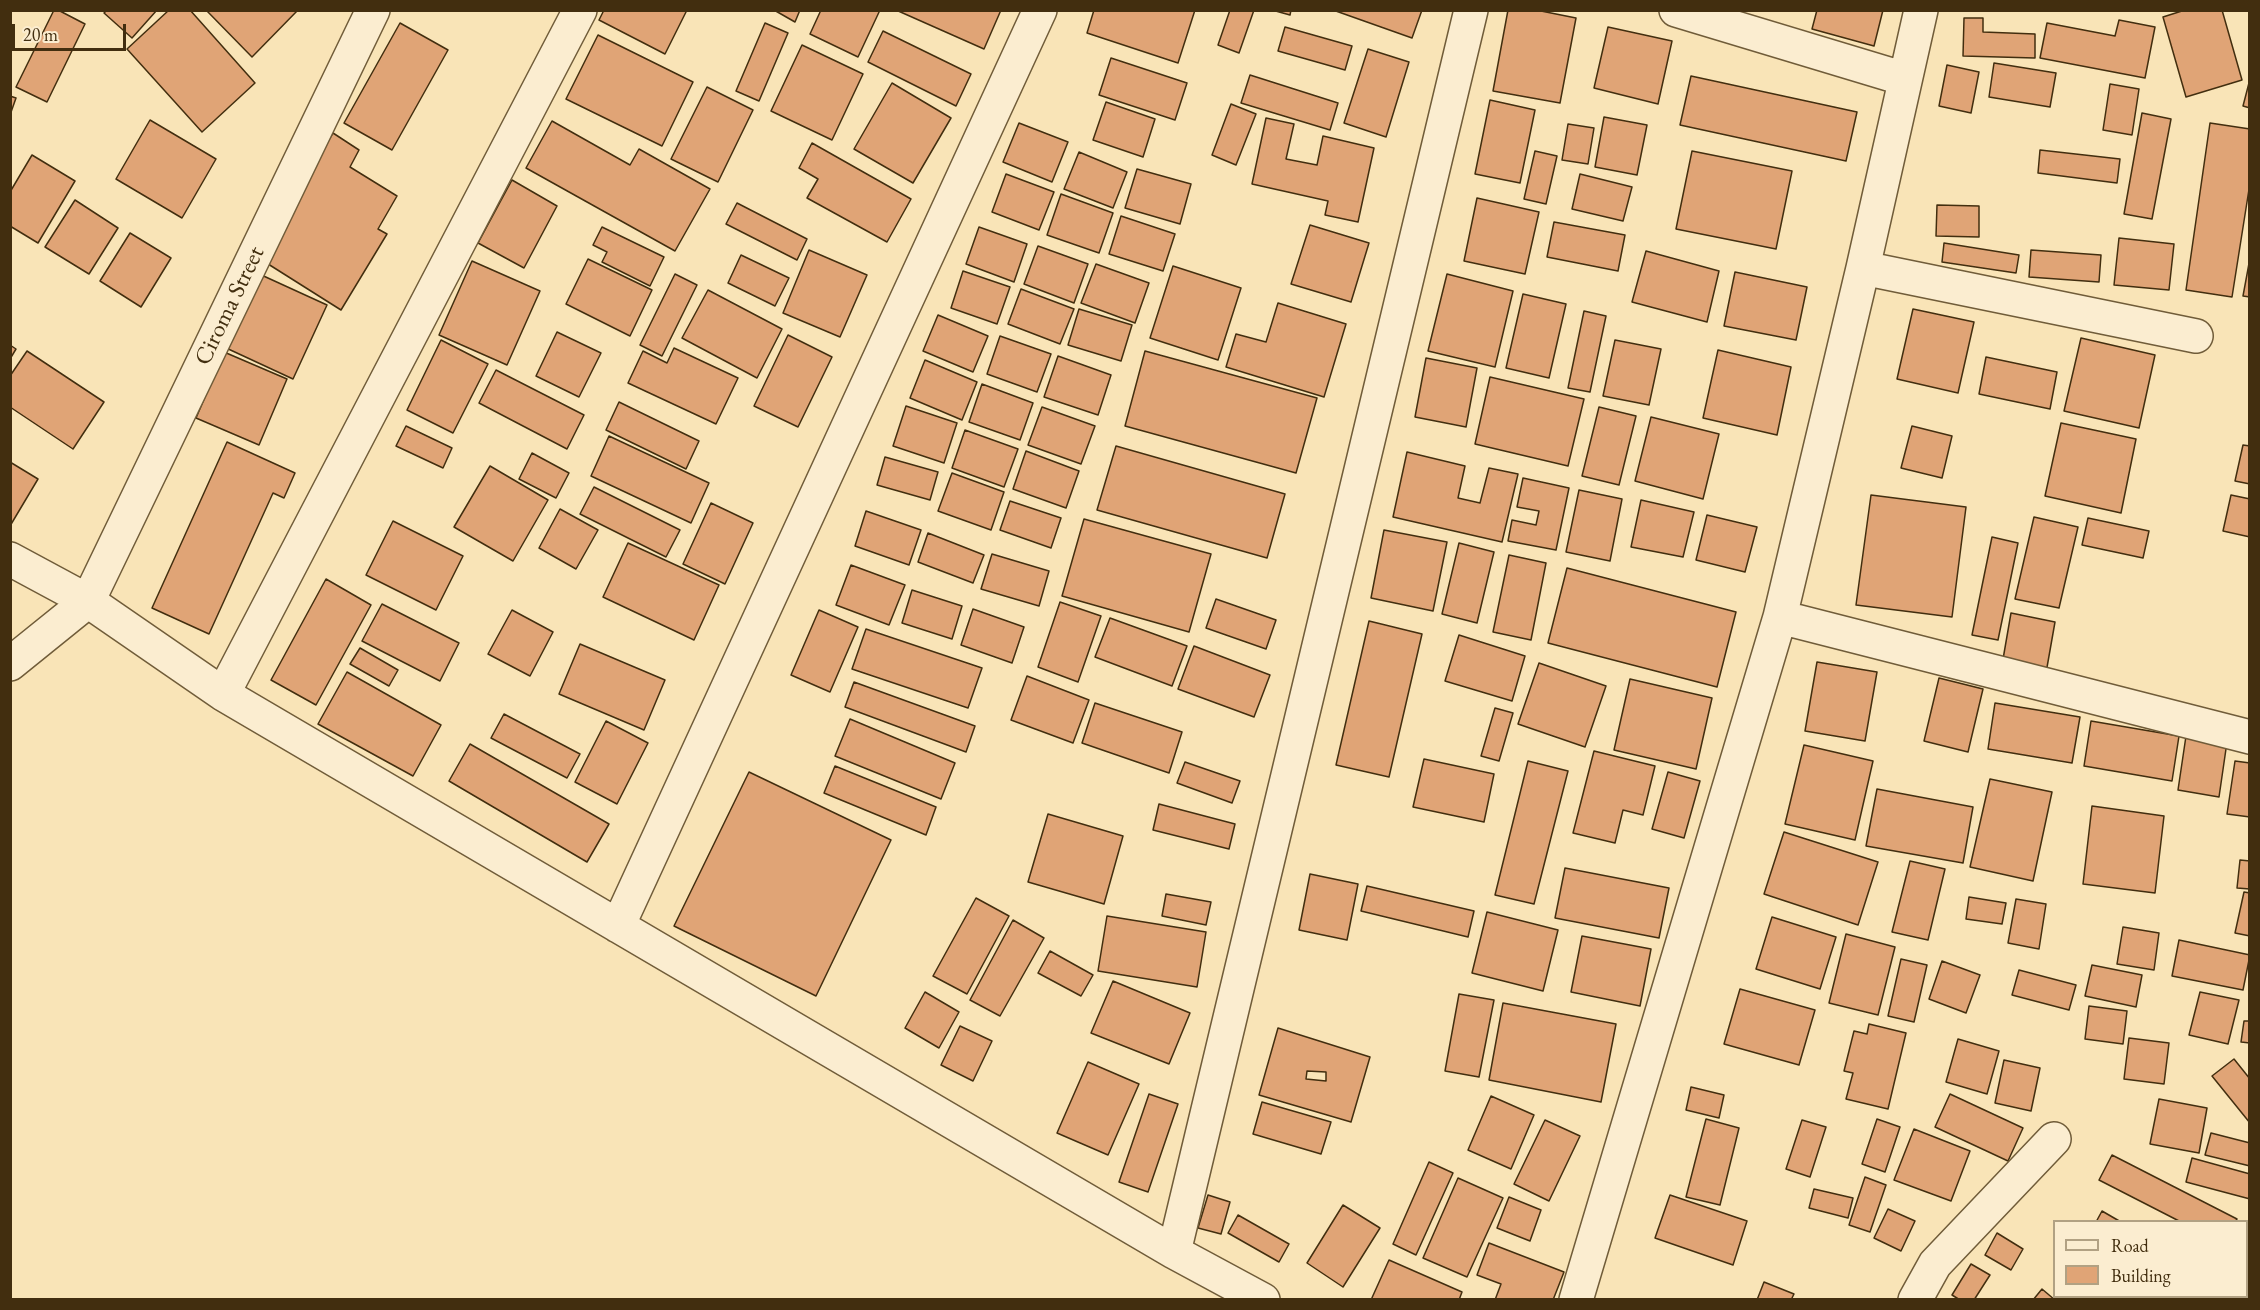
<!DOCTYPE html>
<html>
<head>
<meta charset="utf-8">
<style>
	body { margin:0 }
	#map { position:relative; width:2260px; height:1310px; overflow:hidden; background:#f9e4b7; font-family:"EB Garamond",serif }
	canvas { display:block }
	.frame { position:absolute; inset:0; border:12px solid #422e0f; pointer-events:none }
	.legend { position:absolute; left:2053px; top:1220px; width:195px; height:78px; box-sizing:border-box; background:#fbedd0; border:2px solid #b1a183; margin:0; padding:8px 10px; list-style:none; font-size:18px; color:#422e0f }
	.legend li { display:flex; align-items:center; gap:12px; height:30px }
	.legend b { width:30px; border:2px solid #b1a183 }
	.scale { position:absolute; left:12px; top:24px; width:114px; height:27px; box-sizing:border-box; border:3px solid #422e0f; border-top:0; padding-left:8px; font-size:18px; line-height:21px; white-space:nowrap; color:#422e0f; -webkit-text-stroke:4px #fbedd0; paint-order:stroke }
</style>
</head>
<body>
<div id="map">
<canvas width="2260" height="1310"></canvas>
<div class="frame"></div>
<ul class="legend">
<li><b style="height:8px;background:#fbedd0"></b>Road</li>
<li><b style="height:16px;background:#e0a476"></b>Building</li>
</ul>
<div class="scale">20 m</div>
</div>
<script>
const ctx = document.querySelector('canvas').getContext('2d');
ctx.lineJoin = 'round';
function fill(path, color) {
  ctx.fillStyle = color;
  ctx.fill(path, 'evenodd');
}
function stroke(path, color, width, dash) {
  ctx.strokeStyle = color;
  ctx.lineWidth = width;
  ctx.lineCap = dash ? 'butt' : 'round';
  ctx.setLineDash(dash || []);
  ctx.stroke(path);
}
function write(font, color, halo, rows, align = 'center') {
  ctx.font = font + ' "EB Garamond",serif';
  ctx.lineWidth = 5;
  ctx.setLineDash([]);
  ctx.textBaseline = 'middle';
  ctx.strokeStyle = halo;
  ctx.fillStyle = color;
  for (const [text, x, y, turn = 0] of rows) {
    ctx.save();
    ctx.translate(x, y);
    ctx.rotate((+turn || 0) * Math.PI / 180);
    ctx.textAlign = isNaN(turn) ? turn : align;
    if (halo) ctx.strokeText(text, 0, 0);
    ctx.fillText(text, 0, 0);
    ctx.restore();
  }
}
const building = new Path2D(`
	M54,10H58L85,24L47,102L16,87Z
	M107,10H157L132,38L104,13Z
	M169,10H190L255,83L202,132L127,49Z
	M206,10H298L252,57Z
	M604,10H687L665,54L599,20Z
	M774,10H800L795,22Z
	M821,10H880L858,57L810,34Z
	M896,10H1001L984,49Z
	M1094,10H1195L1178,63L1087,33Z
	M1230,10H1254L1239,53L1218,45Z
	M1272,10H1291L1290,15Z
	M1333,10H1422L1412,38Z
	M1508,10H1536L1576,18L1560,103L1493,91Z
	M1817,10H1883L1874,46L1812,29Z
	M2185,10H2222L2242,80L2186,97L2163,17Z
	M1964,18H1983V32L2035,34V58L1963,56Z
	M2119,20L2155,27L2145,78L2040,58L2047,23L2115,36Z
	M400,23L448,50L392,150L344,123Z
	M765,23L788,33L759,101L736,91Z
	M1285,27L1352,46L1345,70L1278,51Z
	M1608,27L1672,41L1658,104L1594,88Z
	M883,31L971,74L956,106L868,62Z
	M598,35L693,82L662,146L566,99Z
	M802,45L863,74L832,140L771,111Z
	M1368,49L1409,62L1386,137L1344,123Z
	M1111,58L1187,83L1175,120L1099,95Z
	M1994,63L2056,73L2050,107L1989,97Z
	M1947,65L1979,72L1971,113L1939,106Z
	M1250,75L1338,103L1330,130L1241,103Z
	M1691,76L1857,112L1846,161L1680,125Z
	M2250,79V108L2243,106Z
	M892,83L951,118L913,183L854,149Z
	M2110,84L2139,89L2132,135L2103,130Z
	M707,87L753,110L718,182L671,159Z
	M10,96L16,98L10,115Z
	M1490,100L1535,110L1520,183L1475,174Z
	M1106,102L1155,119L1143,157L1093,140Z
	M1231,104L1256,114L1236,165L1212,155Z
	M2142,113L2171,119L2152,219L2124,214Z
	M1604,117L1647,125L1637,175L1595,167Z
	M1266,118L1294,124L1286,159L1317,165L1323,136L1374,148L1358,222L1325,215L1328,201L1252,184Z
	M150,120L216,159L182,218L116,179Z
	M552,121L630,165L639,149L710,189L675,251L526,168Z
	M1019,123L1068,142L1052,182L1003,162Z
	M2210,123L2250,129V183L2232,297L2186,290Z
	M1568,124L1594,128L1588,164L1562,160Z
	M333,133L359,150L350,167L397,196L378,229L387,234L341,310L257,257Z
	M812,143L911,199L887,242L807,198L818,179L799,168Z
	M2040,150L2120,159L2117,183L2038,173Z
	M1535,151L1557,156L1546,204L1524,199Z
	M1692,151L1792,171L1776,249L1676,229Z
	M1079,152L1127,172L1113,208L1064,189Z
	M32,155L75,181L38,243L10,226V192Z
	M1137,169L1191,184L1180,224L1125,208Z
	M1006,174L1054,192L1039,230L992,212Z
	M1580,174L1632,187L1623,221L1572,209Z
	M512,180L557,206L524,268L478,243Z
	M1061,194L1113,213L1099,253L1047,235Z
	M1477,198L1539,212L1525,274L1464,261Z
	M75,200L118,228L89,274L45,247Z
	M737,203L807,239L797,260L726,224Z
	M1937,205L1979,206V237L1936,236Z
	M1121,216L1175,234L1163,271L1109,254Z
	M1554,222L1625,235L1618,271L1547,257Z
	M1310,225L1369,243L1351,302L1291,284Z
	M602,227L664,257L650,286L602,262L607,252L593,245Z
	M979,227L1027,244L1014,282L966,264Z
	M130,233L171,258L141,307L100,281Z
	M2119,238L2174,244L2169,290L2114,285Z
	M1944,243L2019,255L2016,273L1942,262Z
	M1038,246L1088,264L1074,303L1024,284Z
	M809,250L867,275L840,337L783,313Z
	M2031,250L2101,255L2099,282L2029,277Z
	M1646,251L1719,271L1707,322L1632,302Z
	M741,255L789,278L775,306L728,283Z
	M2250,258V297L2243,296Z
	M588,259L652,290L630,336L566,304Z
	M472,261L540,291L507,365L439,335Z
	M1096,264L1149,283L1135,323L1081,303Z
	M1173,266L1241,288L1218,360L1150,338Z
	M963,271L1010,287L997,324L951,308Z
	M1735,272L1807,287L1796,340L1724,326Z
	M257,273L327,305L293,379L224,347Z
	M675,274L697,285L662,356L640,345Z
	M1447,274L1513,291L1495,367L1428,351Z
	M1021,289L1074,309L1060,344L1008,324Z
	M708,290L782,329L757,378L682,338Z
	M1523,294L1566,304L1549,378L1506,368Z
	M1278,303L1346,324L1324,397L1226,367L1236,334L1266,342Z
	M1079,309L1132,325L1121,361L1068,345Z
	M1913,309L1974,322L1958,393L1897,379Z
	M1584,311L1606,316L1590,392L1568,388Z
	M938,315L988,336L973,372L923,351Z
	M557,332L601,353L579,397L536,376Z
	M788,335L832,357L798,427L754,406Z
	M1000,336L1051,354L1037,392L987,374Z
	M2081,338L2155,355L2139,428L2064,411Z
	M441,340L488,364L453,433L407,410Z
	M1615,340L1661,349L1649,405L1603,396Z
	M10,345L16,349L10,359Z
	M674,348L738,378L716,424L628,383L643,351L667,363Z
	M1718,350L1791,367L1777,435L1703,418Z
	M27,351L104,402L73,449L10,407V376Z
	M1145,351L1317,398L1296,473L1125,426Z
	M224,352L287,379L259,445L196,418Z
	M1058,356L1111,375L1098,415L1044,397Z
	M1986,357L2057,372L2050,409L1979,394Z
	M1426,358L1477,368L1466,427L1415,417Z
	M925,360L977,382L962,420L910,398Z
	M496,370L584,415L567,449L479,403Z
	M1490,377L1584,399L1568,466L1475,444Z
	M982,384L1033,403L1020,440L969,422Z
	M619,402L699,441L686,469L606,430Z
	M906,406L957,423L944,463L893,446Z
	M1042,407L1095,426L1081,464L1028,445Z
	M1599,407L1636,416L1619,485L1582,476Z
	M1651,417L1719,434L1703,499L1635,481Z
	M2061,423L2136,439L2121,513L2045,496Z
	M406,426L452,448L443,468L396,446Z
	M1912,426L1952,436L1942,478L1901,468Z
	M965,430L1018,449L1004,487L952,468Z
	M609,436L709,483L691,523L591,476Z
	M227,442L295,473L284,498L273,493L209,634L152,608Z
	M2243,445L2250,446V484L2235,481Z
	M1116,446L1285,494L1267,558L1097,510Z
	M1026,451L1079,471L1066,508L1013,489Z
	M1407,452L1465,466L1458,498L1480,503L1489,468L1518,474L1502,542L1393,517Z
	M532,453L569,473L556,498L519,479Z
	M885,457L938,472L930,500L877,485Z
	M10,462L38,479L10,526Z
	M490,466L548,500L513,561L454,527Z
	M952,473L1004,492L991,530L938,511Z
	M1523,478L1569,488L1556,550L1508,541L1512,520L1536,525L1539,511L1517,507Z
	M594,487L680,530L666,557L580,514Z
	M1579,490L1622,499L1610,561L1566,552Z
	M1871,495L1966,507L1952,617L1856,605Z
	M2231,495L2250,499V537L2223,531Z
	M1641,500L1694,512L1683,557L1631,547Z
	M1010,501L1061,518L1051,548L1000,530Z
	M711,503L753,523L725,584L683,564Z
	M560,509L598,530L576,569L539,548Z
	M866,511L921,530L909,565L855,546Z
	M1707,515L1757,527L1745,572L1696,560Z
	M2034,517L2078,527L2059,608L2015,599Z
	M2088,518L2149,531L2143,558L2082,545Z
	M1084,519L1211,554L1189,632L1062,596Z
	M393,521L463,556L436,610L366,575Z
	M1384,530L1447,542L1433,611L1371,598Z
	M928,533L984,555L973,583L918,562Z
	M1992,537L2018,543L1998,640L1972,635Z
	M628,543L719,585L694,640L603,597Z
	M1459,543L1494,552L1477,623L1442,614Z
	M992,554L1049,571L1039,606L981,589Z
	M1509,555L1546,563L1531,640L1493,632Z
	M851,565L905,585L889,625L836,605Z
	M1567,568L1736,612L1717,687L1548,643Z
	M326,579L371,605L316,705L271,680Z
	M912,590L962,606L952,639L902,623Z
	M1216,599L1276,620L1266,649L1206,628Z
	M1060,602L1101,616L1078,682L1038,667Z
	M382,604L459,643L440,681L362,641Z
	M973,609L1024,627L1012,663L961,645Z
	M512,610L553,632L530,676L488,654Z
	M819,610L858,627L830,692L791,675Z
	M2011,613L2055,622L2046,673L2002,665Z
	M1110,618L1187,646L1172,686L1095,657Z
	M1369,621L1422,634L1389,777L1336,765Z
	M866,629L982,668L968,708L852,669Z
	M1459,635L1525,656L1512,701L1445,681Z
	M580,644L665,680L644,730L559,694Z
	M1194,646L1270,675L1254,717L1178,689Z
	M360,648L398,670L389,686L350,664Z
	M1817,662L1877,672L1865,741L1805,731Z
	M1539,663L1606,686L1585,747L1518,724Z
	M347,672L441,725L413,776L318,724Z
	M1027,676L1089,700L1073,743L1011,720Z
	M1939,678L1983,689L1968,752L1924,741Z
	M1630,679L1712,698L1696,769L1614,750Z
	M854,682L975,726L966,752L845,707Z
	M1095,703L1182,732L1169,773L1082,743Z
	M1995,703L2080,717L2072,763L1988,749Z
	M1495,708L1513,713L1499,761L1481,756Z
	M504,714L580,754L567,778L491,738Z
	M850,719L955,763L941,799L835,756Z
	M606,721L648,743L617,804L575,782Z
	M2091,721L2179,736L2172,781L2084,766Z
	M2186,736L2227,742L2219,797L2178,790Z
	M470,744L609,824L587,862L449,781Z
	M1804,745L1873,761L1855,840L1785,824Z
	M1594,751L1655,766L1643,815L1623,810L1615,843L1573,833Z
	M1424,759L1494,774L1484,822L1413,807Z
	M1528,761L1568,771L1534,904L1495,895Z
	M2235,761L2250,763V817L2227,814Z
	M1185,762L1240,781L1232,803L1177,783Z
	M835,766L936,807L926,835L824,793Z
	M749,772L891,840L816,996L674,926Z
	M1668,772L1700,781L1684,838L1652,829Z
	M1990,779L2052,792L2033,881L1970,867Z
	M1877,789L1973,807L1963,863L1866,846Z
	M1159,804L1235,824L1229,849L1153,830Z
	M2092,806L2164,816L2155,893L2083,884Z
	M1048,814L1123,836L1104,904L1028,882Z
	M1784,832L1878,862L1858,925L1764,894Z
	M2240,860L2250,861V889L2237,888Z
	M1910,861L1945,869L1928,940L1892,932Z
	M1565,868L1669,888L1659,938L1555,918Z
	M1310,874L1358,884L1347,940L1299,930Z
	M1367,886L1474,911L1468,937L1361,911Z
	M2244,892L2250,893V936L2235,933Z
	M1166,894L1211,902L1206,925L1162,916Z
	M1969,897L2006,903L2002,924L1966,919Z
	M976,898L1009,916L967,994L933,976Z
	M2016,899L2046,904L2039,949L2008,943Z
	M1487,912L1558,930L1543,991L1472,973Z
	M1107,916L1206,932L1197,987L1098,971Z
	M1772,917L1836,937L1820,989L1756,969Z
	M1013,920L1044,938L1000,1016L970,1000Z
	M2123,927L2159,933L2154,970L2117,964Z
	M1846,934L1895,947L1878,1015L1829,1003Z
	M1582,936L1651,949L1640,1006L1571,992Z
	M2179,940L2250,955L2243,990L2172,976Z
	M1050,951L1093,975L1081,996L1038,973Z
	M1901,959L1927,965L1914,1022L1888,1016Z
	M1942,961L1980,975L1966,1013L1929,999Z
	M2092,965L2142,975L2136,1007L2085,996Z
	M2019,970L2076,985L2069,1010L2012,995Z
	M1113,981L1190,1013L1169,1064L1091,1033Z
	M1740,989L1815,1010L1799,1065L1724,1044Z
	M925,992L959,1012L939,1048L905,1028Z
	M2200,992L2239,1000L2228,1044L2189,1035Z
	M1459,994L1494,1000L1479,1077L1445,1071Z
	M1503,1003L1616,1024L1601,1102L1489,1080Z
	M2089,1006L2127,1011L2123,1044L2085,1039Z
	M2244,1021H2250V1043L2241,1042Z
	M1869,1024L1906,1033L1888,1109L1846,1099L1853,1073L1844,1071L1854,1031L1867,1034Z
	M960,1026L992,1041L973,1081L941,1065Z
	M1278,1028L1370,1057L1351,1122L1259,1095ZM1307,1071L1326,1072V1081L1306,1079Z
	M2129,1038L2169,1043L2164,1084L2124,1079Z
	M1958,1039L1999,1051L1987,1094L1946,1082Z
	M2234,1059L2250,1079V1123L2212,1076Z
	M2004,1060L2040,1068L2031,1111L1995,1103Z
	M1088,1062L1139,1084L1108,1155L1057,1133Z
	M1691,1087L1724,1095L1719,1118L1686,1110Z
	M1149,1094L1178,1104L1148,1192L1119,1182Z
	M1950,1094L2023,1128L2008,1161L1935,1127Z
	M1491,1096L1534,1115L1511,1169L1468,1150Z
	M2159,1099L2207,1108L2199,1153L2150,1144Z
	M1262,1102L1331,1122L1321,1154L1253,1134Z
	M1706,1119L1739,1128L1720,1205L1686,1197Z
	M1877,1119L1900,1127L1885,1172L1862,1164Z
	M1545,1120L1580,1136L1549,1201L1514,1184Z
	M1802,1120L1826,1127L1810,1177L1786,1169Z
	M1914,1129L1970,1151L1951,1201L1894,1180Z
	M2211,1133L2250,1143V1166L2205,1155Z
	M2112,1155L2237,1219L2235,1222H2181L2099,1180Z
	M2192,1158L2250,1174V1199L2186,1182Z
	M1429,1162L1453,1173L1416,1255L1393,1244Z
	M1865,1177L1886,1185L1870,1232L1849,1225Z
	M1458,1178L1503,1198L1467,1277L1423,1258Z
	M1814,1189L1853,1198L1848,1218L1809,1208Z
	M1208,1195L1230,1202L1221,1234L1198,1228Z
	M1670,1195L1747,1221L1733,1265L1655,1238Z
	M1509,1197L1541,1210L1530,1241L1497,1228Z
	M1343,1205L1380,1228L1343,1287L1307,1263Z
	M1888,1209L1915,1221L1901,1251L1874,1238Z
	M2102,1211L2121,1222H2096Z
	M1238,1215L1289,1244L1279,1262L1228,1233Z
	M1997,1233L2023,1249L2011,1270L1985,1255Z
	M1489,1243L1564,1272L1553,1300H1495L1501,1284L1477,1275Z
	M1389,1260L1462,1292L1459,1300H1371Z
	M1971,1264L1990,1275L1974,1300H1960L1952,1295Z
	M1764,1282L1794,1294L1791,1300H1757Z
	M2042,1289L2055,1300H2033Z`);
fill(building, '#e0a476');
stroke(building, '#422e0f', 1.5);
const minor = new Path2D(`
	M1676,10L1905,79
	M1863,268L2196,336
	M10,559L88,601L223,694L1174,1252L1263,1300
	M1780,617L2250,737
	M10,664L88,601L373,10
	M223,694L580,10
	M618,926L1040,10
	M1174,1252L1471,10
	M1576,1300L1780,617L1863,268L1921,10
	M1915,1300L1935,1264L2054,1139`);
stroke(minor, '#705c39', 36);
stroke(minor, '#fbedd0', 33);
write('24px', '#422e0f', '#fbedd0', [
	["Ciroma Street",230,306,-64]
]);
</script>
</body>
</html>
